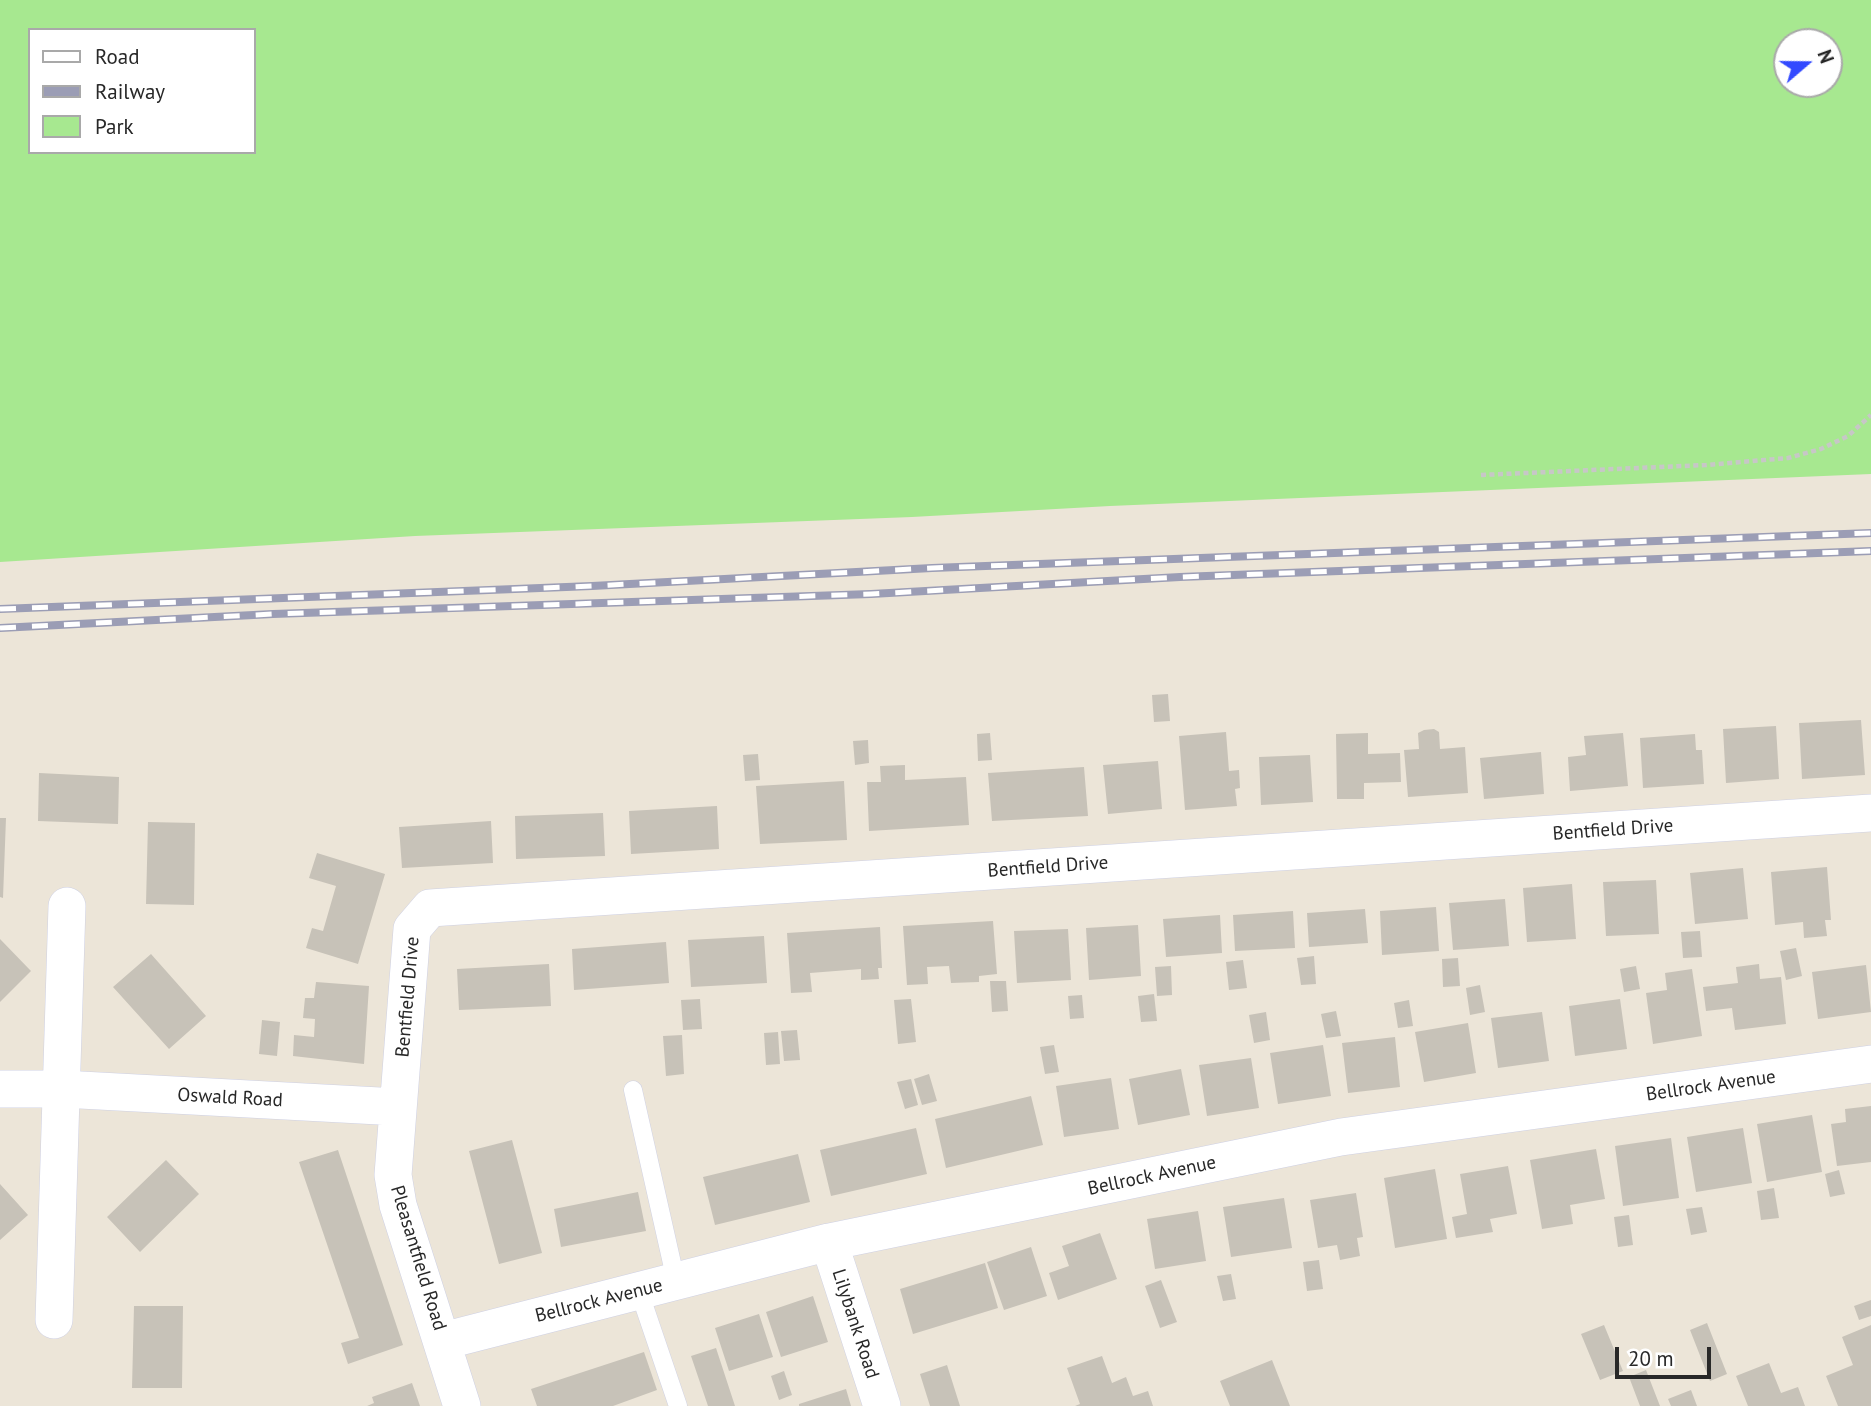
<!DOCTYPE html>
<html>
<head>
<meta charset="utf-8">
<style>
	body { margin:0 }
	#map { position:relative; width:1871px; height:1406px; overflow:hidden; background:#ece5d8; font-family:"PT Sans",sans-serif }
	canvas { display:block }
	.legend { position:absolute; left:28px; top:28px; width:228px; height:126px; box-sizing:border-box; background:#fff; border:2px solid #a9a9a9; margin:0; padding:9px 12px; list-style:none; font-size:21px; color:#282828 }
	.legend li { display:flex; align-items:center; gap:14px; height:35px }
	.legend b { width:35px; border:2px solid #a9a9a9 }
	.north { position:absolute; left:1773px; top:28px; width:70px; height:70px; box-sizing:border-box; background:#fff; border:2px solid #a9a9a9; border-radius:50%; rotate:70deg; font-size:19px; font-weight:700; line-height:28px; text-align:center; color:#282828 }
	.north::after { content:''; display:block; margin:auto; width:24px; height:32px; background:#334aff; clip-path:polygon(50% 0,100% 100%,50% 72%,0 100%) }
	.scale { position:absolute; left:1615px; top:1347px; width:96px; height:32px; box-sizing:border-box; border:4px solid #282828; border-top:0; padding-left:9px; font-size:21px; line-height:24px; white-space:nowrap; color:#282828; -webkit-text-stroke:5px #fff; paint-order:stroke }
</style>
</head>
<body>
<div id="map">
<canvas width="1871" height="1406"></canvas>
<ul class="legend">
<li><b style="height:9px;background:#fff"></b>Road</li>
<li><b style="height:9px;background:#9b9db5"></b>Railway</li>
<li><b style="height:19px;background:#a7e890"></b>Park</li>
</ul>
<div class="north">N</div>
<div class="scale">20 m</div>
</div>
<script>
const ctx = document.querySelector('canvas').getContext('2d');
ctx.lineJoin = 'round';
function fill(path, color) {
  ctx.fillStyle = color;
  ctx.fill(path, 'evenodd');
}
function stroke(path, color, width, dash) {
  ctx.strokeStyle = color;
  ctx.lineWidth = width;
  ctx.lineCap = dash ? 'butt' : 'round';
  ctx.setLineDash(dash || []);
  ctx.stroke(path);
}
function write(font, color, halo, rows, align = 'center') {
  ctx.font = font + ' "PT Sans",sans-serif';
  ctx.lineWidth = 6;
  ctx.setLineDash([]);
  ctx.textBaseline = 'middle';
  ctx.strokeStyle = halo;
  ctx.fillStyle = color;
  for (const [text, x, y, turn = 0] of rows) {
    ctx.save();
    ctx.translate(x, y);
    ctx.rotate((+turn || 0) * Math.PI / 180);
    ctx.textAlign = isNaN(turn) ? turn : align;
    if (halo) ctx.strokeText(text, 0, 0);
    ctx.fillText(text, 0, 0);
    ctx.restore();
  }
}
fill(new Path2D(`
	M0,0H1871V474L1110,506L912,517L415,536L0,562ZM30,30H254V152H30ZM1787,42H1829V84H1787Z`), '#a7e890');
fill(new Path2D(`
	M1168,694L1170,721L1154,722L1152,695Z
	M1861,720L1865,775L1802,779L1799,723Z
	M1776,726L1779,779L1726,783L1723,729Z
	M1434,729L1439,732L1440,749L1465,747L1468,793L1408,797L1404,750L1419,749L1418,733L1424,730Z
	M1226,732L1229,771L1239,770L1240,788L1235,789L1237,806L1185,810L1179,736Z
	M990,733L992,760L978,761L977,734Z
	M1368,733V754L1400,753L1401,782L1364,783V799H1337L1336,734Z
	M1623,733L1628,786L1570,791L1568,757L1586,755L1584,736Z
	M1695,734L1696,750H1702L1704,784L1643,788L1640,738Z
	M868,740L869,763L855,765L853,741Z
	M1541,752L1544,794L1484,799L1480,758Z
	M758,754L760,780L745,781L743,755Z
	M1310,755L1313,802L1261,805L1259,757Z
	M1158,761L1162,809L1108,814L1103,765Z
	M905,765V780L966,777L969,825L869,831L867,782H881L880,766Z
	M1084,767L1088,816L992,821L988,773Z
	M39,773L119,777L118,824L38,821Z
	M844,781L847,840L760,844L756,786Z
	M717,806L719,849L631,854L629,811Z
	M603,813L605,856L516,859L515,816Z
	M0,818H6L3,898L0,897Z
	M491,821L493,863L402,868L399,827Z
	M148,822L195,823L194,905L146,904Z
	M317,853L385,874L358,964L306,948L312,928L323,931L336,886L309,878Z
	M1827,867L1831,920H1825L1827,936L1804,938L1803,922L1775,925L1771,872Z
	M1743,868L1748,919L1695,924L1690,873Z
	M1656,880L1659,934L1606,936L1603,882Z
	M1572,884L1576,939L1527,942L1523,888Z
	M1505,899L1509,946L1453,950L1449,903Z
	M1436,907L1439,951L1382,955L1380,911Z
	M1365,909L1368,943L1309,947L1307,913Z
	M1293,911L1295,948L1235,951L1233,915Z
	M1220,915L1222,953L1166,957L1163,919Z
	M993,921L997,974L979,976V982L951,983L949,966L927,967L928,984L907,985L903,926Z
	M1138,925L1141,976L1089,980L1086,928Z
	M880,927L882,968H878L879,979L861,980V969L810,973L812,992L791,993L787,933Z
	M1068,929L1071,980L1017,983L1014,931Z
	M1700,931L1702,957L1683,958L1681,932Z
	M764,936L767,983L691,987L688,940Z
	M0,939L31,971L0,1002Z
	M666,942L669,983L574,990L572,949Z
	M1796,948L1802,976L1786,980L1780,951Z
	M151,954L206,1016L169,1049L113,987Z
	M1314,956L1316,984L1301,985L1297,958Z
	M1458,958L1460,986L1443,987L1442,959Z
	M1243,960L1247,988L1229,990L1226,962Z
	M549,964L551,1006L459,1010L457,969Z
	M1759,964L1760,979L1781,977L1786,1024L1735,1030L1732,1008L1706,1011L1703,987L1738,983L1736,967Z
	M1866,965L1871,1012L1818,1019L1812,972Z
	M1171,966L1172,995L1157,996L1155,967Z
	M1636,966L1640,989L1624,992L1620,969Z
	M1692,969L1702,1036L1653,1044L1646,993L1667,990L1665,973Z
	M990,981H1006L1008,1011L992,1012Z
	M316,982L369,986L364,1064L293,1056L294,1035L314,1037L315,1019L303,1018L305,998H314Z
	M1480,985L1485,1012L1470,1015L1466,988Z
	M1154,994L1157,1021L1141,1022L1138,996Z
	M1082,995L1084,1018L1070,1019L1068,996Z
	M700,999L702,1029L683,1030L681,1000Z
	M911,999L916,1042L898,1044L894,1000Z
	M1620,999L1627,1049L1575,1056L1569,1006Z
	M1409,1000L1413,1026L1398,1028L1394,1003Z
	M1336,1011L1341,1036L1326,1038L1321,1014Z
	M1266,1012L1270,1040L1254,1043L1249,1015Z
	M1542,1012L1549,1061L1498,1068L1491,1018Z
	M262,1020L280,1022L277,1056L259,1054Z
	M1468,1023L1476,1073L1424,1082L1415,1032Z
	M797,1030L800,1060L784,1061L781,1031Z
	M778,1032L780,1064L766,1065L764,1033Z
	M682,1035L684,1074L666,1076L663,1036Z
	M1395,1037L1400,1087L1348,1093L1342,1043Z
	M1054,1045L1059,1072L1045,1074L1040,1047Z
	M1323,1045L1331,1096L1278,1104L1270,1053Z
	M1251,1058L1259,1108L1207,1116L1199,1065Z
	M1181,1069L1190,1115L1138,1125L1129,1079Z
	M929,1074L937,1101L922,1105L914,1079Z
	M1111,1078L1119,1129L1064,1137L1056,1086Z
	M911,1079L918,1105L905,1109L897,1082Z
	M1031,1096L1043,1145L946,1168L935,1119Z
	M1871,1106V1162L1837,1166L1831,1124L1846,1122L1845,1109Z
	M1812,1115L1822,1172L1767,1182L1757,1124Z
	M916,1128L927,1174L831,1196L820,1150Z
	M1743,1128L1752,1183L1696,1192L1687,1137Z
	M1671,1138L1679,1198L1623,1206L1615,1146Z
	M512,1140L542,1253L499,1264L469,1151Z
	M1596,1149L1605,1199L1570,1205L1573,1224L1542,1229L1530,1160Z
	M338,1150L403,1345L348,1364L341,1343L359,1338L299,1162Z
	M798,1154L810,1202L715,1225L703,1177Z
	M166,1160L199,1194L140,1252L107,1217Z
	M1508,1166L1517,1214L1490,1219L1493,1232L1456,1238L1452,1217L1467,1214L1460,1174Z
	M1435,1169L1447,1239L1395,1248L1384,1178Z
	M1839,1170L1845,1194L1830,1197L1825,1174Z
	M0,1184L28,1215L0,1240Z
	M1774,1188L1779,1218L1761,1220L1757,1191Z
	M638,1192L646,1231L561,1247L554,1209Z
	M1356,1193L1363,1237L1357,1238L1360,1256L1340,1260L1337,1245L1318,1248L1310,1200Z
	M1284,1198L1292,1248L1231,1257L1223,1207Z
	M1702,1207L1707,1232L1691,1235L1686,1209Z
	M1198,1211L1206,1261L1155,1269L1147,1219Z
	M1629,1215L1633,1245L1618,1247L1614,1217Z
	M1100,1233L1117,1279L1058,1300L1049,1273L1069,1266L1062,1246Z
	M1031,1247L1047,1296L1004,1310L987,1262Z
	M1319,1260L1323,1289L1307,1291L1303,1262Z
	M985,1263L998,1308L913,1334L900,1289Z
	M1231,1274L1236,1299L1223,1301L1217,1276Z
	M1161,1280L1177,1322L1160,1328L1145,1286Z
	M813,1296L828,1342L781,1357L766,1312Z
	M1871,1300V1316L1859,1320L1854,1306Z
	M134,1306H183L182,1388H132Z
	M759,1314L773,1357L729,1371L715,1328Z
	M1707,1323L1727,1374L1710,1381L1690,1330Z
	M1604,1325L1623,1371L1600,1380L1581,1334Z
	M1871,1325V1406H1838L1826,1376L1853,1365L1842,1337Z
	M716,1348L735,1406H708L691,1356Z
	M644,1352L657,1390L613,1406H537L531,1389Z
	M1102,1356L1112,1383L1126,1377L1133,1396L1148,1391L1153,1406H1075L1080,1404L1067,1368Z
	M1272,1360L1290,1406H1230L1220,1381Z
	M1769,1363L1781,1393L1798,1387L1805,1406H1748L1736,1376Z
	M947,1365L960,1406H930L920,1374Z
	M1646,1370L1660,1406H1640L1629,1377Z
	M784,1371L792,1395L779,1400L771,1376Z
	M412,1383L420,1406H367L374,1403L372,1397Z
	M846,1389L851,1406H799V1404Z
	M1691,1390L1697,1406H1671L1668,1399Z`), '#c7c2b8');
const lane = new Path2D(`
	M633,1090L676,1281
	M639,1291L678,1406`);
const street = new Path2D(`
	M0,1089H62L398,1107
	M829,1242L882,1406
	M54,1320L67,906
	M443,1341L829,1242L1341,1137L1871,1064
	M462,1406L398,1205L393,1175L412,929L430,908L1871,813`);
stroke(lane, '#ced0e3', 19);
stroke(street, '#ced0e3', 38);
stroke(new Path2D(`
	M1481,475L1706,465L1788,458L1821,449L1848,436L1871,415`), '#c7c7c7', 4.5, [5, 3.5]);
stroke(lane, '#fff', 18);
stroke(street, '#fff', 37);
const rail = new Path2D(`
	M0,609L592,586L932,568L1871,533
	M0,628L273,614L871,594L1180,577L1871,551`);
stroke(rail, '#9b9db5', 8);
stroke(rail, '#fff', 5, [16]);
write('19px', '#282828', '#fff', [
	["Bentfield Drive",1613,830,-4],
	["Bentfield Drive",1048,867,-4],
	["Bentfield Drive",408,997,-85],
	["Bellrock Avenue",1711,1086,-8],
	["Oswald Road",230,1098,3],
	["Bellrock Avenue",1152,1176,-12],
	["Pleasantfield Road",418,1258,73],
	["Bellrock Avenue",599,1301,-14],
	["Lilybank Road",855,1324,72]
]);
</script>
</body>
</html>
